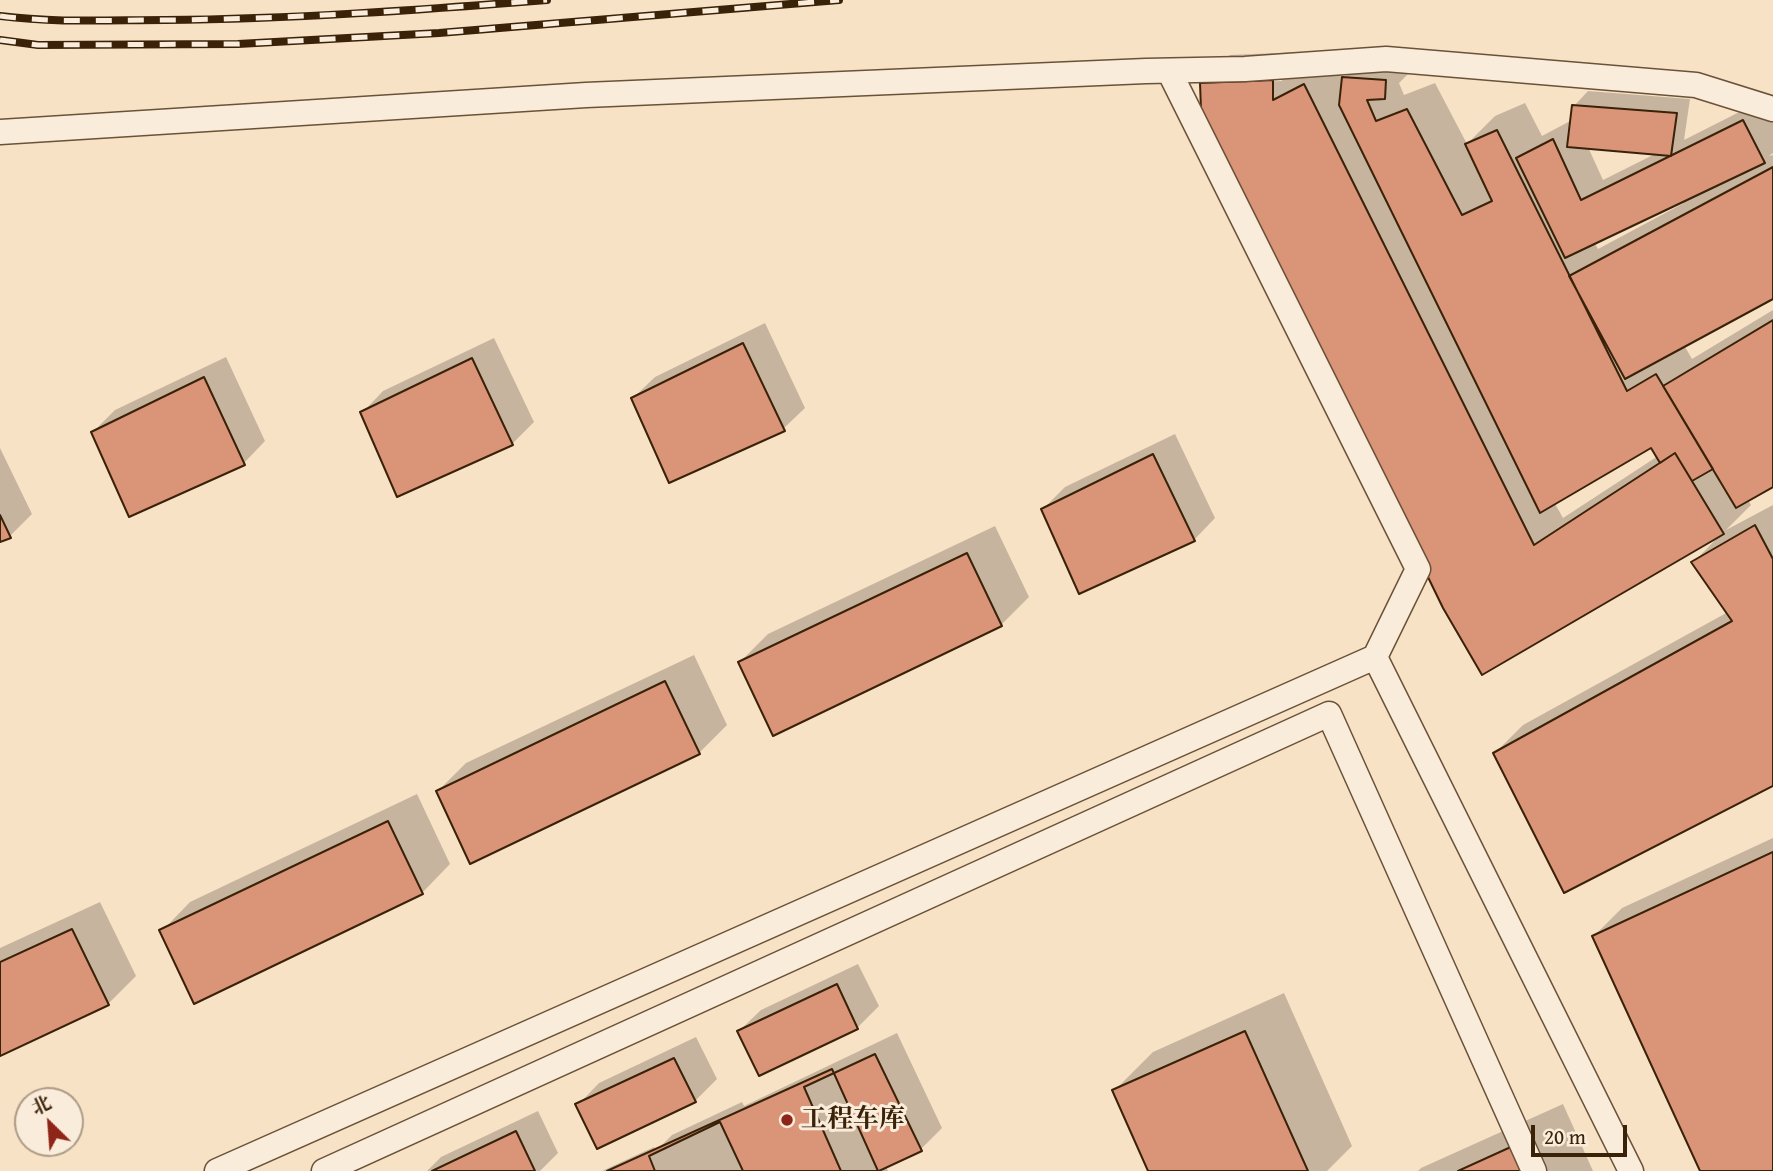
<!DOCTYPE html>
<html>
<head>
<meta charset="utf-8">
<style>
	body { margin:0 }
	#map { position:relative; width:1773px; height:1171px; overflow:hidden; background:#f8e2c6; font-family:"Gentium Book Plus","Noto Serif SC",serif }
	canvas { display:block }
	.north { position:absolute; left:14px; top:1087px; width:70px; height:70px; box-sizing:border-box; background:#faecda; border:2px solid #ad9b86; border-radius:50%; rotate:335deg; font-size:19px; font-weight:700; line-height:28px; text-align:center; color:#3a2209 }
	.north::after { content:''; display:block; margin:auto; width:24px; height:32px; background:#8f2418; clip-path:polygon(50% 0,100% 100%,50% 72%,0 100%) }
	.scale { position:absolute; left:1531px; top:1125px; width:96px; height:32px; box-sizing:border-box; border:4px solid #3a2209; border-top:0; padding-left:9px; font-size:21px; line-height:24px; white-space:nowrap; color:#3a2209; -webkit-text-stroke:5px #faecda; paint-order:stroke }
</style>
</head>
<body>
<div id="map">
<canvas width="1773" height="1171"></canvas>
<div class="north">北</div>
<div class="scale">20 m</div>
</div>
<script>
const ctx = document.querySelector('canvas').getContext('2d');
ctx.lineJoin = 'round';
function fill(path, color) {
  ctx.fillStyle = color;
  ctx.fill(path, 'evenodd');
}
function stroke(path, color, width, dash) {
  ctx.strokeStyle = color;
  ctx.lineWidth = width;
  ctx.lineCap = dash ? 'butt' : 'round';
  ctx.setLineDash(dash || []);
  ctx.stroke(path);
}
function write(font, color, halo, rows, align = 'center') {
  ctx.font = font + ' "Gentium Book Plus","Noto Serif SC",serif';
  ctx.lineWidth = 6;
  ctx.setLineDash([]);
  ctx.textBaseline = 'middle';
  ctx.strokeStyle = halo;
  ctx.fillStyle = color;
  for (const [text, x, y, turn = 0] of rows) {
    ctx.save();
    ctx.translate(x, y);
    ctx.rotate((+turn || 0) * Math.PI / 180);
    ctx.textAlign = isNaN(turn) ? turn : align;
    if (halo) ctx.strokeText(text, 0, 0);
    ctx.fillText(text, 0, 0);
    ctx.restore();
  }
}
fill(new Path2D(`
	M1372,50L1413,69L1399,83L1404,95L1435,83L1467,144L1495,116L1525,103L1542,136L1572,120L1574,106L1588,91L1690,99L1684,140L1765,99L1773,116V153L1769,156L1773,155V297L1684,345L1692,359L1773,310V485L1748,500L1751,505L1726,530L1773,505V784L1495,753L1523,725L1728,612L1693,563L1718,537L1482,673L1202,83L1230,55L1300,52L1301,74L1332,57L1343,79ZM1282,77V81L1229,83V80ZM1588,147L1657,153L1603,180ZM1682,200L1684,203L1598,249L1594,242ZM1651,446L1658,456L1563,518L1554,502Z
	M765,323L805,408L783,429L633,398L655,377Z
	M494,338L534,422L512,444L362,413L383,391Z
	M226,357L265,441L244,463L93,432L115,410Z
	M1175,434L1215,518L1194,540L1043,509L1065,487Z
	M0,448L32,514L10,536L0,541Z
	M995,526L1029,597L1001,625L740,662L768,634Z
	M694,655L727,725L699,753L438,791L466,763Z
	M417,794L450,864L422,893L162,931L190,902Z
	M1773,838V1171H1702L1594,936L1622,908Z
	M100,902L136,976L108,1004L0,1054V948Z
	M858,964L879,1006L857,1028L739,1031L761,1010Z
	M1284,993L1352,1146L1327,1171H1150L1114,1091L1153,1052Z
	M897,1033L942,1128L921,1149L886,1166L888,1171H602L654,1147L656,1151L672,1135L742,1102L744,1106Z
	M696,1037L717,1079L695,1101L578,1105L599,1083Z
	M1563,1104L1593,1171H1418L1421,1168Z
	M538,1111L558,1153L540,1171H427L441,1157Z`), '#0003');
const building = new Path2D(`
	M1342,77L1386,80L1385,99L1367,100L1376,121L1407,109L1462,215L1492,201L1465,144L1497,130L1627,391L1656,374L1713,469L1692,481L1675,453L1660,463L1651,448L1540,513L1339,105Z
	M1273,80V100L1304,84L1534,545L1675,453L1724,534L1482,675L1443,608L1201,110L1200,83Z
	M1572,105L1677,113L1671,156L1567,147Z
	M1743,120L1765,163L1565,258L1516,158L1553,139L1581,200Z
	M1773,167V299L1625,379L1569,276Z
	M1773,320V487L1736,508L1663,386Z
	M743,343L785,431L669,483L631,398Z
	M472,358L513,445L397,497L360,412Z
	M204,377L245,465L129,517L91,432Z
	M1153,454L1195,541L1079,594L1041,509Z
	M0,515L11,538L0,542Z
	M1755,525L1773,559V786L1564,893L1493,753L1732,621L1691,562Z
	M967,553L1002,626L773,736L738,662Z
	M665,681L700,754L470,864L436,791Z
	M388,821L423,894L194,1004L159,930Z
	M1773,852V1171H1700L1592,936Z
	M72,929L109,1005L0,1056V962Z
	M837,984L858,1029L759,1076L737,1031Z
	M1245,1031L1308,1171H1148L1112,1090Z
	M875,1054L922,1151L879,1171H841L804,1087Z
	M674,1058L696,1102L597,1149L575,1104Z
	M832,1069L878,1171H607Z
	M720,1122L743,1171H655L649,1156Z
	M516,1131L535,1171H432Z
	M1524,1141L1538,1171H1458Z`);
fill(building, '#da9478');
stroke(building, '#3a2209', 2);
const minor = new Path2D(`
	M1169,71L1418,569L1375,657L1631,1171
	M0,132L586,95L1146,71L1245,69L1386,59L1696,85L1773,109
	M217,1171L1375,657
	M324,1171L1329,714L1534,1171`);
stroke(minor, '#6a5238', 27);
stroke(minor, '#faecda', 24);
const rail = new Path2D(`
	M0,16C55,23 110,20 165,20C292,19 420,10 547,0
	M0,40L38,45L238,44L439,33L839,0`);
stroke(rail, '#3a2209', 8);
stroke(rail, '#faecda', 5, [16]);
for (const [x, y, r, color] of [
	[787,1120,7,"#8f2418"]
]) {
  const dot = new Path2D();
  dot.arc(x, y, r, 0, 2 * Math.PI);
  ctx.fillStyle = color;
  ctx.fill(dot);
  stroke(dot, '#faecda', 2.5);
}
write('bold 26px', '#3a2209', '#faecda', [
	["工程车库",801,1120]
], 'left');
</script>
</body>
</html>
